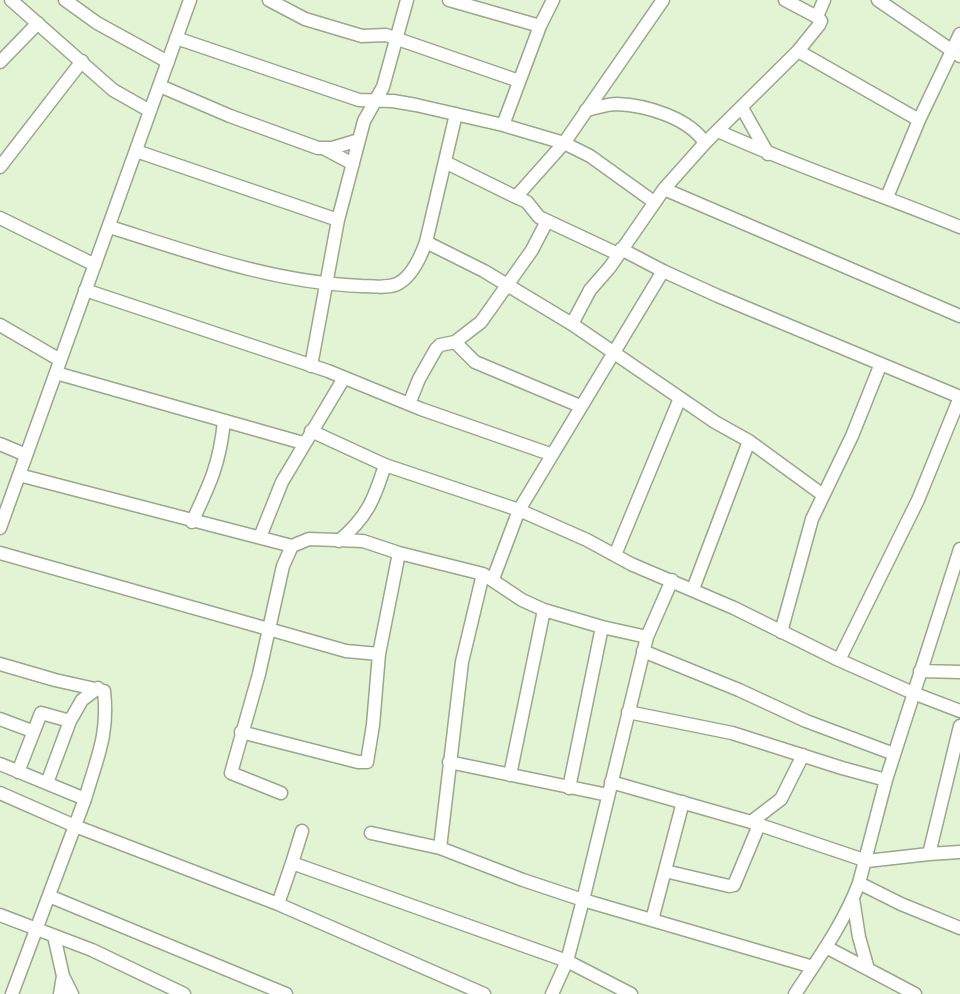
<!DOCTYPE html>
<html>
<head>
<meta charset="utf-8">
<style>
	body { margin:0 }
	canvas { display:block; background:#e3f4d4 }
</style>
</head>
<body>
<canvas width="960" height="994"></canvas>
<script>
const ctx = document.querySelector('canvas').getContext('2d');
ctx.lineJoin = 'round';
function stroke(path, color, width, dash) {
  ctx.strokeStyle = color;
  ctx.lineWidth = width;
  ctx.lineCap = dash ? 'butt' : 'round';
  ctx.setLineDash(dash || []);
  ctx.stroke(path);
}
const minor = new Path2D(`
	M11,0L113,90L150,111
	M65,0L97,23L168,62
	M269,0L305,19L362,36L386,35L519,81
	M449,0L540,26
	M878,0L960,56
	M817,17L824,0
	M176,38L359,100L393,101L416,105L503,125L564,143L590,156L654,202
	M798,51L919,120
	M0,62L38,23
	M160,86L230,116L318,148H332L359,140
	M742,108L768,154
	M586,110C596,108 607,104 617,104C646,105 689,118 705,143
	M503,125L540,26L553,0
	M718,131C797,167 880,194 960,227
	M325,149L353,164
	M136,151L338,220
	M447,163L516,197
	M0,167L82,61
	M664,189L960,316
	M887,197L919,120L960,34
	M0,218L95,265
	M110,227C192,253 275,283 362,286C372,286 389,289 399,283C413,275 421,256 426,242L456,114
	M426,242L484,271L572,324L715,422L749,441L823,495
	M621,249L663,271L718,296L960,397
	M618,254L539,217L527,202L516,197L564,143L663,0
	M85,290L328,371L421,409L550,454
	M572,324L590,290L610,267L664,189L705,143L798,51L819,25L821,21L817,17L785,0
	M0,325L60,360
	M455,342L475,362L580,406
	M311,366L338,220L364,121L383,87L407,0
	M56,373L303,443
	M409,404L419,379L436,349L440,345L455,342L481,322L532,250L547,221
	M311,431L385,465L519,510L587,540L631,564L734,608L839,660L913,693L960,711
	M0,444L26,455
	M19,475L292,546L309,539L363,541L399,553L483,574L522,600L544,610L602,627L647,637
	M192,522C210,484 220,463 224,421
	M0,528L190,0
	M260,537L282,482L344,378
	M339,541C367,517 374,500 385,465
	M0,553L346,651L379,654
	M615,555L680,398
	M493,579L519,510L663,271
	M693,589L749,441
	M781,632L812,519L852,436L880,366
	M643,651L739,690L806,721L894,754
	M839,660L918,500L960,397
	M0,664L55,680L104,691C109,734 97,758 85,799L0,764
	M920,671L960,672
	M628,712L732,733L842,768L886,780
	M0,719L32,731
	M241,732L358,762H367L373,725L379,654L399,553
	M449,762L608,795
	M18,772L41,713L70,721
	M510,775L544,610
	M611,782L751,822L867,861L929,854L960,726
	M47,783L70,721L82,700L98,688
	M569,788L602,627
	M0,793L75,826L278,904L484,994
	M281,793L231,773L259,674L283,566L292,546
	M751,822L781,799L803,755
	M302,831L292,863L567,961L631,994
	M371,833L440,848L523,880L583,900L813,967
	M440,848L462,662L483,574
	M929,854L960,852
	M665,871L729,886L734,885L759,825
	M859,883L901,904L960,928
	M49,896L286,994
	M853,899L859,937L868,969
	M278,904L292,863
	M0,915L92,950L184,994
	M652,920L683,802
	M54,936L63,976L60,994
	M826,947L915,994
	M63,976L72,994
	M12,994L85,799
	M552,994L567,961L583,900L647,637L672,580
	M795,994C818,959 844,923 859,883L886,780L960,549`);
stroke(minor, '#99a88a', 15);
stroke(minor, '#fff', 12);
</script>
</body>
</html>
